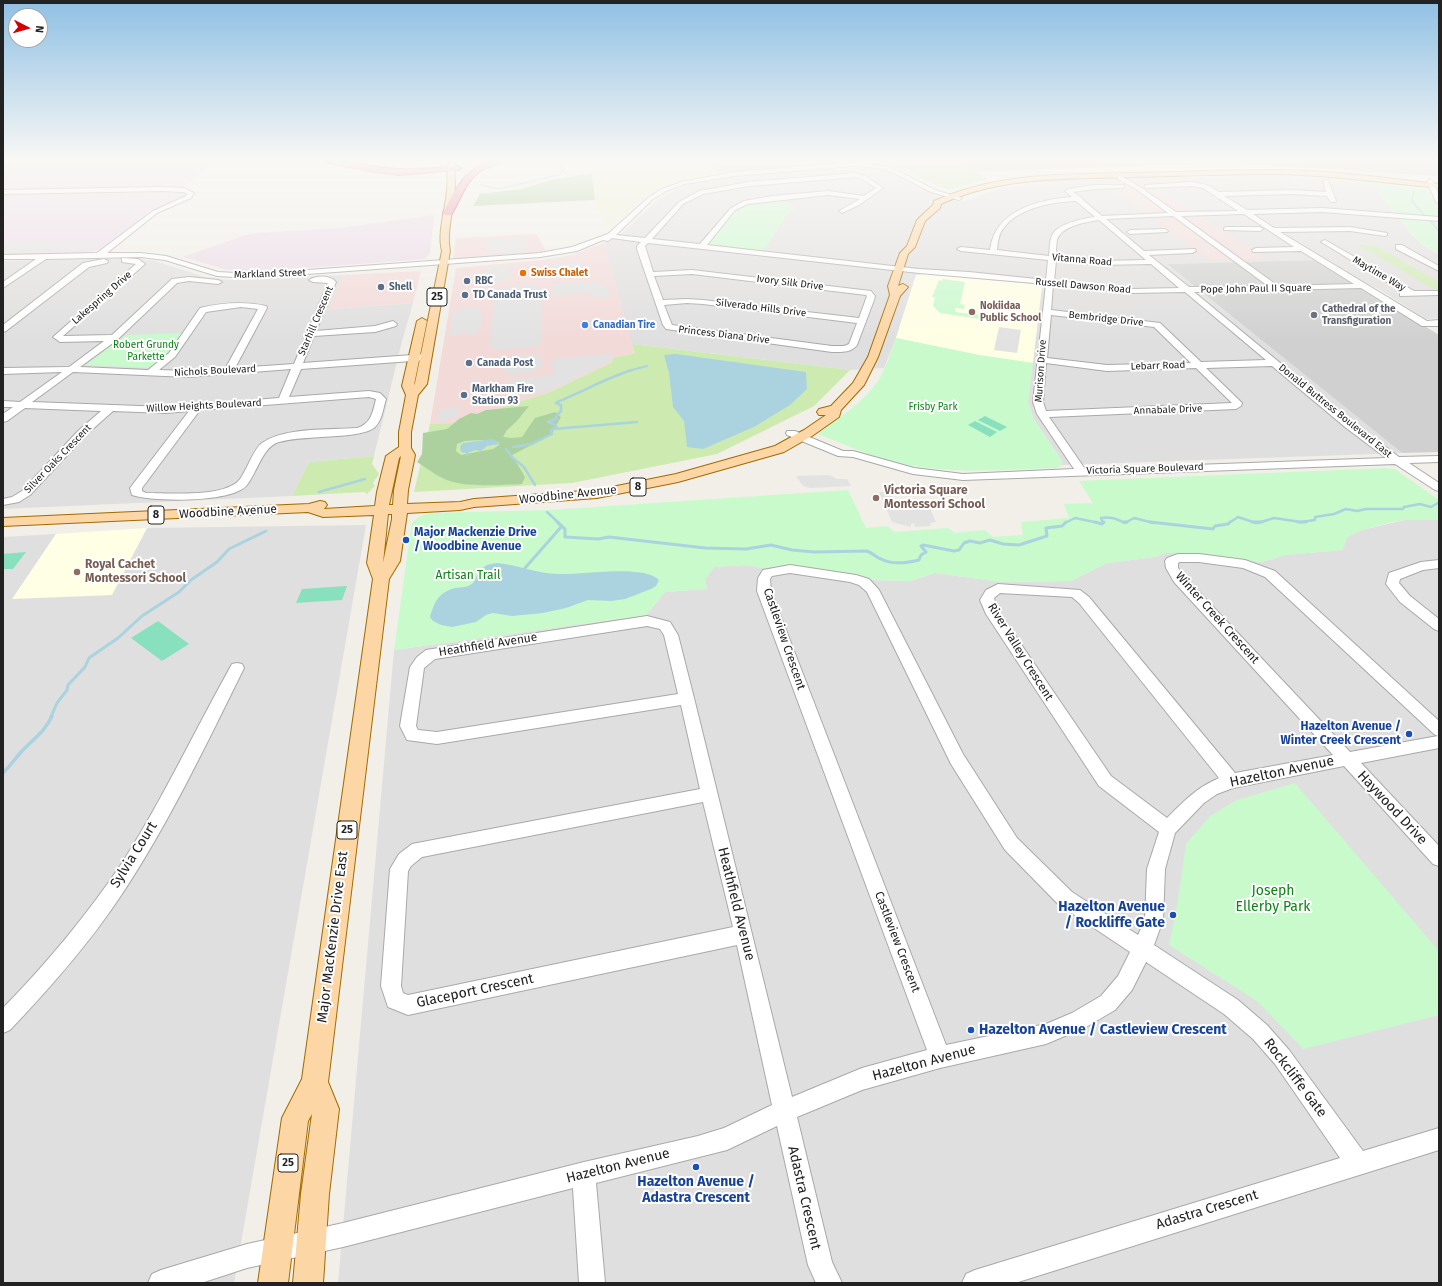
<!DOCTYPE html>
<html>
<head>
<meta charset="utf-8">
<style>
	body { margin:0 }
	#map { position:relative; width:1442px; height:1286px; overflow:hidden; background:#f2efe9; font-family:"Fira Sans",sans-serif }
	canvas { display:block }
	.frame { position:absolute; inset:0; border:4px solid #222; pointer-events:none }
	.north { position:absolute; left:8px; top:8px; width:40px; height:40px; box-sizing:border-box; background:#fff; border:1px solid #a7a7a7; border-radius:50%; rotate:96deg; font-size:11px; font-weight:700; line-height:16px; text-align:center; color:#222 }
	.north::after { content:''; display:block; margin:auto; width:14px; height:18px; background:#d40000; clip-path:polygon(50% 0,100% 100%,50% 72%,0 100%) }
</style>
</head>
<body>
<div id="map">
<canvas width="1442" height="1286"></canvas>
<div class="frame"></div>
<div class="north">N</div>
</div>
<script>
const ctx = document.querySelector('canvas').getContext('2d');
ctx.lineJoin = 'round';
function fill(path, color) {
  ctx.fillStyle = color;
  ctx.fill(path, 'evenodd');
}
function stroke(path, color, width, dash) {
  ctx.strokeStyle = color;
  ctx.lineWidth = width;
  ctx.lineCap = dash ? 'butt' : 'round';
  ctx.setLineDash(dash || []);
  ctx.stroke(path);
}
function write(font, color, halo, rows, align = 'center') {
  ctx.font = font + ' "Fira Sans",sans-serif';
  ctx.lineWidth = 4;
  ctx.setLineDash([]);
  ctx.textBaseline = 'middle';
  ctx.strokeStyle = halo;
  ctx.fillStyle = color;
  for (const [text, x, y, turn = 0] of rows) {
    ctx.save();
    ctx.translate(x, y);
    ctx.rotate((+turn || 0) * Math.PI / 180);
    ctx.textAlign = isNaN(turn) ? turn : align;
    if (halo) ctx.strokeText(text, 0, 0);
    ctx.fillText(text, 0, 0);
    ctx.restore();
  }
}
fill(new Path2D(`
	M873,167L887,171L912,185L942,196L964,201L996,189L1057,180L1279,175L1378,183L1380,194L1386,202L1412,235L1423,245L1439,255V318L1426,319L1380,290L1318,260L1167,264L1402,453L1062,465L1061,459L1033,418L1028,401L1042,285L927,274L916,275L896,338L884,368L850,370L632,344L604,243L622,233L661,197L690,184L736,175Z
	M133,258L155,261L205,277L229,280L343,275L329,309L413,303L401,345L374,456L309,462L292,496L3,509V261Z
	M1405,520H1439V1281L1434,1283H338L394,650L646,615L665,592L707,589L705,579L714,567L745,565L763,568L780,566L873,580L911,581L935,573L1002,582L1071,581L1107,563L1155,557L1165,553H1182L1262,562L1285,555L1342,550L1347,537L1362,530Z
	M366,525L234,1283H3V537L56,534L13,599L135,549L147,528Z`), '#e0dfdf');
fill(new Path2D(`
	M1158,186L1265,259L1209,260L1109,187Z
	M536,234L547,253L453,260L456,238Z
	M604,243L635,353L613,358L611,363L550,392L453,423L430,424L456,268L543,260L572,255Z
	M421,271L413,303L329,309L343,275Z`), '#f2dad9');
fill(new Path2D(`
	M3,161H216L184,187L177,190L185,193L186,195L184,197L151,211L101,249L87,253L3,255Z
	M434,215L430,253L425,259L265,271H244L224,269L183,257L246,235L256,233L339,228Z`), '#ebdbe8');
fill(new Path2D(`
	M927,274L1042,285L1033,363L979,355L896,338L916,275Z
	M147,528L112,595L12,599L56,534Z`), '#ffffe5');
fill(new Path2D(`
	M1318,260L1439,335V452L1402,453L1167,264Z`), '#d0d0d0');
fill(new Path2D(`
	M959,161H1439V176L1223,163L975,172Z`), '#c7c7b4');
fill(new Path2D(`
	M592,161H710L718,173L682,181L647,196L607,230L595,200Z`), '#eef0d5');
fill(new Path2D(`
	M710,161H959L989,179L949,190L887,164L863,162L718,173Z
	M1356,244L1376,246L1439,282V292Z
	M632,344L850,370L814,406L717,454L572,483L414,492L430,424L453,423L550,392L611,363L613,358L635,353Z
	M374,456L372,464L379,474L373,483L375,486L367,494L364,492L292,496L309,462Z`), '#cdebb0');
fill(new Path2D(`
	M592,173L595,200L473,206L480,194L521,189L551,180Z
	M529,406L517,421L507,430L503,437L511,438L522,437L535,418L555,412L561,417L551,435L512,455L525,477L522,484C503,485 470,487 453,482C440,479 428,469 417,462L422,454L423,433L447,429L459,419L471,413L477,414L486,410ZM482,440L499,442V445L493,449L461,455L456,451L457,444L465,441Z`), '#add19e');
fill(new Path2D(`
	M1378,183L1430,190L1439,202V219L1395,215L1380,194Z
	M782,197L788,205L796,207L787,215L763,251L707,245L737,209L744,205Z
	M1397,217L1439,221V255L1418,241Z
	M943,279L965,282L960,304L965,305L964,309L955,308V312L981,315L980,319L940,313L933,306L935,297H932L939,280L942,281Z
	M182,333L168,354L152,368L86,365L126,335Z
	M896,338L979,355L1033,363L1028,401L1033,418L1061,459L1062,465L1056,468C1000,470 944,475 889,461C865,454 842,443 818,434C839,418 863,403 878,381C886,368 891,352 896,338Z
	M1386,468L1395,469L1439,500V520H1405L1392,522L1362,530L1347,537L1343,550L1285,555L1262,562L1182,553H1165L1155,557L1107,563L1071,581L1002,582L935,573L911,581L873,580L780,566L763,568L745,565L714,567L705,579L707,589L665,592L646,615L394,650L412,522L419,517L430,513L550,510L848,490L866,528L887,526L895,532L948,528L955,533L985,530L993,537L1023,535L1021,522L1069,518L1064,504L1093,503L1079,481Z
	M1295,783L1439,951V1015L1303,1049L1257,1001L1169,945L1177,907L1186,844L1210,816L1237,800Z`), '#c8facc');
fill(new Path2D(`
	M985,416L1007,427L1000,431L978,420Z
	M975,421L997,432L990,437L968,425Z
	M26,552L13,569H3V554Z
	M347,586L342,600L296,603L302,589Z
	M158,621L189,644L162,661L131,638Z`), '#88e0be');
fill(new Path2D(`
	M525,238V252L487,254V240Z
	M100,240L99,241H104L96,247L91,248L87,250H45L42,252L3,253V243Z
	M580,261L583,277L553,279L551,265Z
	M510,266L508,281L484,282L487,267Z
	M597,281L598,283H603L604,286L602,287V288H608L610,297L593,298L592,293L552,296L551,288H554V284Z
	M536,284V288H542V344H538V347L495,350V347H490L495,289H499L500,287Z
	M479,307V313H482V328H477V335L469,336V334L450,335L452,312L459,311V309Z
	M999,327L1021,330L1017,353L994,350Z
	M537,354V357H541V367L537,368V370L533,371V373L510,375V372L503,373L504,357Z
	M611,354L612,356L609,362L551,390L523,396L521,393L515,395L506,382L524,377L526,379L553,374L552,359Z
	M459,408L457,417H448L447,421L437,422L441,409Z
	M829,475L837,479H847L851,486L810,488L803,486L796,476Z
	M879,492H891L897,507L928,504L936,522L930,523L931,526L915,527L914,523L911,524V527L892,522Z`), '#e2e2e2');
fill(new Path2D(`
	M676,354L806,372L807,389L790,405L754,427L703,449L687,447L684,421L673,407L669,373L664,355Z
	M492,439L501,444L487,446L481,451L475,450L467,453L461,452L460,447L463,443Z
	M497,563C518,565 538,574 558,574C581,575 644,564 659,580L656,586L651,589L625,599L611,601L588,600L566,608L543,613L512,616L493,613L486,615L476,622L452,627L441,625L433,621L430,617C435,601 438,593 455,588C461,587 468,588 473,583C475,581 476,577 477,575C482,566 488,564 497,563Z`), '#aad3df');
stroke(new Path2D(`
	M481,185L498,189L559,175L563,170L561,166L563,161
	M1414,191L1412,201L1424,215
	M1430,221L1439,231`), '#aad3df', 1.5);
stroke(new Path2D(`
	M628,371L647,366`), '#aad3df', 2);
stroke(new Path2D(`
	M553,429L637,422
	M513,447L532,444L552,434L551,430L556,427V425L548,422L556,419L557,415L561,411V405L556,403L557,402C582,392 606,378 632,370
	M506,449L514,459L524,467L535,485
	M467,453V455
	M319,492L365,479
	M547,512L559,523
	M1065,523L1075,518L1099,523
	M1103,523L1101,518C1110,516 1117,519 1125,523
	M1125,523L1134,518L1154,523
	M1229,523L1238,517L1256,523
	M1258,523L1274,518L1301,522L1315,520V517L1334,514L1346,509L1357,511L1366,509H1403L1404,507L1420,504L1431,507L1438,503`), '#aad3df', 2.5);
stroke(new Path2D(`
	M557,522L565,529V537L598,539L609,537L705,548L746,549L771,545L792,550L814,552L867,551C873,553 875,557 881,559C892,565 907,563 919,560L921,555L926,552L921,546L923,545L954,551L959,550L964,543L970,541L980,543L990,540L1003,544L1019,545L1047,536L1046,528L1062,526L1066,522
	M1095,522L1102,524L1104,522
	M1123,522H1127
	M1150,522L1213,529L1215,526L1228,524L1230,522
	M1252,522H1262
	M1298,522H1306
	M525,568L562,526
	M51,717L57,703L67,690L68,685L85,667L89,658L118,638L142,616L179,592L191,580L217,562L229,549L266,531`), '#aad3df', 3);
stroke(new Path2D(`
	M3,773C10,766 15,759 21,752C32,740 45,732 52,716`), '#aad3df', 3.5);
const minor = new Path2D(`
	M854,162L890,167L935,190L962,198L959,200L931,192L886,169L854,166L734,176L685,184L666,191L653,199L616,235L645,238L679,202L699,191L749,182L856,173L865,176L883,188L859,205L842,213L839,211L860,199L828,195L748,204L735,210L707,245L919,269L969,272L1046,280L1048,260L961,251L957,249L961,247L990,250C995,210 1037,200 1072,197L1065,191L1068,189L1094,185H1124V187L1122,188L1094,189L1073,192L1082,198L1083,200L1102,216L1168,213L1136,189L1118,179L1116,174L1119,172L1121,173L1123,177L1140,187L1176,212L1238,211L1203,188L1192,186L1147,188L1145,187V185L1192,182L1207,185L1219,192L1292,190L1326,192L1323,181L1328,180L1336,201L1335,202H1331L1327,196L1292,194L1224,196L1247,210L1322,208L1439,217V221L1322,212L1253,214L1274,228L1350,227L1387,233V235L1385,236L1350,231L1280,232L1427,321L1439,320V326H1422L1361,288L1194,292L1353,423L1399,457L1439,456V462L1409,463L1439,483V491L1435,490L1395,464L963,480L913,474L853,457L838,456L787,435L786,433L787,431H795L843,451H853L914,468L963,474L1074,469L1037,414L1033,402L1046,284L919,273L648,243L645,246L653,272L692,270L871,291L875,296L874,300L857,345C851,353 841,352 832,352L666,329L663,325L637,249V246L641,242L612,238L608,241L603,240L577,251L540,257L253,278L217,276L165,260L141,257L46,259L3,288V282L36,259H3V255L97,253L153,211L186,196L188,194L183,192L161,191L3,194V190L161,187L184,188L194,193L191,198L157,213L107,253H141L166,256L218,272L253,274L540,253L572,247L608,234L649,197L662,189L681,182L734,172ZM856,177L861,178L876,188L864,196L828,191L772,196L744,201L731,208L700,244L652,239L683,204L703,194L749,186ZM1076,201L1095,217C1084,218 1063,223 1055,231C1049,237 1050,248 1049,256L997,250C998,243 998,235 1003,229C1017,208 1052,202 1076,201ZM1244,214L1294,247L1256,248L1252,250L1253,252L1301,251L1354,284L1278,286L1181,216ZM1173,216L1268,286L1189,287L1149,255L1192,253L1196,251L1195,249L1144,251L1106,219ZM1099,220L1146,260L1101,261L1056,256C1056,251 1056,245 1057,240C1061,226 1086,222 1099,220ZM1056,261L1101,265L1151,264L1179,288L1132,289L1054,281ZM692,274L866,295L867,296L859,318L703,300L687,299L663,300L654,276ZM1053,285L1132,293L1185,292L1266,360L1201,362L1160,323L1051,310ZM687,303L703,304L857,323L849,344L844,346H832L672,325L664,305ZM1051,315L1154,327L1191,363L1107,365L1047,358ZM1046,363L1107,371L1196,368L1232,403L1046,411L1043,402ZM1272,366L1345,427L1386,458L1085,469L1049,417L1236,409L1241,406L1242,403L1240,401L1206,368Z
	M1430,179C1437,183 1439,196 1439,204L1436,202L1427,181Z
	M1226,227H1260L1263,229L1260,231L1224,230V228Z
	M1165,229L1168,231L1167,232L1130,234L1127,232L1130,230Z
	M1325,240L1414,291H1439V295L1400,296V292H1403L1323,243L1321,242Z
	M1396,245H1402L1439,266V271L1396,249Z
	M122,258L138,259L145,264L63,336L112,335L172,279L189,277L218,280L222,282L218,284L189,281L177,283L117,340L80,367L148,370L169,353L200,308C222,303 244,301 266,306L267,308L235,368L294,364L328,283L313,282L309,280C316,275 330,275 336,282L316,331L375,326L393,321L397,324L396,326L375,332L314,336L303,363L426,354L431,357L426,360L301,369L289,397L369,391L380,393L386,399C383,409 382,420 375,427C362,440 300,434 276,443C262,450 257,472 247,485C233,503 153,502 132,495L130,488L189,411L166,413L113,411L86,435L30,495L19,502L3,505V499L12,497L22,491L78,431L101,411L25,408L7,421L3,422V414L13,407H3V401L20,402L62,372L3,374V368L69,367L104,341L60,342L53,337L136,264L122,262ZM241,307L258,309L225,369L188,371L159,370L175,357L206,312ZM291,369L279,398L166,407L32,402L73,372L188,377ZM369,397L376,399C373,412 371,424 357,428C330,430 285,427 262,443C254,448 247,470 240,479C226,498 168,493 146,493L142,491V488L200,410Z
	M104,259L108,261L107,263L89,267L6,331L3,332V325L83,263Z
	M1178,554H1199L1245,560L1275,571L1439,721V748L1361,763L1439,846V866L1433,864L1344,766L1233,788L1217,794L1204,803L1175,833L1165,869L1163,920L1154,945L1238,1000L1267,1025L1289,1050L1363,1151L1439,1128V1150L1015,1283H962L966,1274L975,1270L1340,1158L1275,1064L1253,1039L1224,1014L1146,962L1132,990L1115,1010L1086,1027L1046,1044L940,1068L862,1090L797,1117L832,1262L842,1283H816L808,1265L777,1126L727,1150L596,1183L605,1283H579L573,1188L343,1247L247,1268L201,1283H148L152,1274L161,1270L247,1244L343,1223L584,1162L698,1136L724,1128L772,1105L737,945L408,1015L388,1007L381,986L390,869L399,854L412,844L700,789L681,705L437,744L407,740L400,726L410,667L417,657L426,650L647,616L670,622L678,635L694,698L792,1097L862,1068L927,1050L757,591L758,578L763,570L790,565L856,575L869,579L879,590L963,754L1017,838L1072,892L1138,935L1145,920L1147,869L1159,832L1099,786L986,614L980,600L986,590L998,584L1080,590L1089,597L1235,773L1333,755L1174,582L1166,568L1165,561L1167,558ZM1180,562H1199L1243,568L1265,577L1434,734L1438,736L1350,752L1184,576L1178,568V563ZM790,573L850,582L859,585L867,592L951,764L1005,850L1058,904L1130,952L1118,976L1101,996L1072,1013L1046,1024L946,1045L771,591L770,579L772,576ZM1000,593L1072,597L1079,603L1219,778C1196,788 1184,801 1167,818L1111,776L997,609L994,598ZM647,626L660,629L664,635L678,694L437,732L418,730L416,726L424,668L435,659ZM703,802L733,927L408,995L403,993L401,986L408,871L411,866L422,857Z
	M1439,560V568L1423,570L1400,579L1399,583L1410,596L1439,619V631L1434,629L1400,602L1386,584L1389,573L1421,562Z
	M237,663L242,664L244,668C206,745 168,825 120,897C88,945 50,988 10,1030L3,1033V1008C47,963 87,915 122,863C163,799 195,730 232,664Z`);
const major = new Path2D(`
	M449,161H455C454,171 455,180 455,189C454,209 446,231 450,251L427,384L418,395L411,432V448L415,455L408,490L407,504L460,502L474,499L597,490L676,474L775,446L804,430L826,415H819L817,412L819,409L831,406L853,383L868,357L890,295L888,286L900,253L907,246L917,220L933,205L934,201C999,172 1067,174 1137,173C1183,172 1230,170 1276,170C1330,170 1385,178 1439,184V188C1385,183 1330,175 1276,174C1229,174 1181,176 1134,177C1068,179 1002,176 941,204L940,208L925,221L915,247L908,254L898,286L903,284L908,287L900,296L878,357L864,385L841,410L839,417L812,436L784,452L678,482L597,498L474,507L460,510L407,513L400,561L389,579L328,1082L339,1109L329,1194L323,1283H293L301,1194L312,1114L308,1121L288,1283H258L282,1118L302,1079L373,579L367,563L374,515L323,517L308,512L3,526V518L309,504L320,501L325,502L327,505L324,509L375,506L377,492L386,456L399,447V432L406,395L402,386L417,321L422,318L427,321L414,385L415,383L442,251C437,231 446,209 447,189C448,179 447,170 449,161ZM401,456L394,490L393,505H389L399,458ZM388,514H392V519L383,563Z`);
const highway = new Path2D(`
	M325,161C350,159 374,169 399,169C418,170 439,167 458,166L462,168L458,170L399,175L376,172L329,163Z
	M491,161H502C496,166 486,167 479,172C464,183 461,200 451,215H445L443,213C456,189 463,170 491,161Z`);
stroke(minor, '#a9a9a9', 2);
stroke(major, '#a06b00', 2);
stroke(highway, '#dc2a67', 2);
fill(minor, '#fff');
fill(major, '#fcd6a4');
fill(highway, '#e892a2');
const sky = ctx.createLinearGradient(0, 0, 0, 341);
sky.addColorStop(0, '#8fc0e4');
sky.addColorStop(0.47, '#f9f8f5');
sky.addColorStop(1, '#f9f8f500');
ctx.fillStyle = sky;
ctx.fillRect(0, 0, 1442, 341);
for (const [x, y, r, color] of [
	[523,273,4,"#e8710a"],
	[467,281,4,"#5c6f8a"],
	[381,287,4,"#5c6f8a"],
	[465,295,4,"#5c6f8a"],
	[972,312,4,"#8d6e63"],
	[1314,315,4,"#6b7280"],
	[585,325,4,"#3f7fe0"],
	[469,363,4,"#5c6f8a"],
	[464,395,4,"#5c6f8a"],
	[876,498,4,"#8d6e63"],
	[406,540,4,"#1a4fb4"],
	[77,572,4,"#8d6e63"],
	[1409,734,4,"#1a4fb4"],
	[1173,915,4,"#1a4fb4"],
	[971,1030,4,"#1a4fb4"],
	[696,1167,4,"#1a4fb4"]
]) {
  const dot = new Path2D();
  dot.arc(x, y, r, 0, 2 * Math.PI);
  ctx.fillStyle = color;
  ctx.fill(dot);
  stroke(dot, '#fff', 1.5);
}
write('10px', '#222', '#fff', [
	["Vitanna Road",1082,260,5],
	["Markland Street",270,274,-2],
	["Maytime Way",1379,274,30],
	["Ivory Silk Drive",790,283,7],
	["Russell Dawson Road",1083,286,5],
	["Pope John Paul II Square",1256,289,-1],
	["Lakespring Drive",102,298,-41],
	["Silverado Hills Drive",761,308,7],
	["Bembridge Drive",1106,319,6],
	["Starhill Crescent",316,321,-67],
	["Princess Diana Drive",724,335,7],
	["Lebarr Road",1158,366,-2],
	["Nichols Boulevard",215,371,-3],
	["Murison Drive",1041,371,-86],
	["Willow Heights Boulevard",204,406,-3],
	["Annabale Drive",1168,410,-2],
	["Donald Buttress Boulevard East",1335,411,39],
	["Silver Oaks Crescent",58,459,-46],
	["Victoria Square Boulevard",1145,469,-2]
]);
write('bold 10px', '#c56008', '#fff', [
	["Swiss Chalet",531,273]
], 'left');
write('bold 10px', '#4e5e75', '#fff', [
	["RBC",475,281],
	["Shell",389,287],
	["TD Canada Trust",473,295],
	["Canada Post",477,363],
	["Markham Fire",472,389],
	["Station 93",472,401]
], 'left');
write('bold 10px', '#785e54', '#fff', [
	["Nokiidaa",980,306],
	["Public School",980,318]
], 'left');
write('bold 10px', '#5b616d', '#fff', [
	["Cathedral of the",1322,309],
	["Transfiguration",1322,321]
], 'left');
write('bold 10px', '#366cbe', '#fff', [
	["Canadian Tire",593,325]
], 'left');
write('10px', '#0c8416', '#fff', [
	["Robert Grundy",146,345],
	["Parkette",146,357],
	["Frisby Park",933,407]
]);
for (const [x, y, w] of [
	[437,297,20],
	[638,487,16],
	[156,515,16],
	[347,830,20],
	[288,1163,20]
]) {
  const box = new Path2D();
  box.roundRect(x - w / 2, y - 9, w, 18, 3);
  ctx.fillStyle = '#fff';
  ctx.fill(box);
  stroke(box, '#222', 1);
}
write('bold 11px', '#222', null, [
	["25",437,297],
	["8",638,487],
	["8",156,515],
	["25",347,830],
	["25",288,1163]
]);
write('bold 12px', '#785e54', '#fff', [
	["Victoria Square",884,491],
	["Montessori School",884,505],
	["Royal Cachet",85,565],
	["Montessori School",85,579]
], 'left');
write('12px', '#222', '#fff', [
	["Woodbine Avenue",568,495,-6],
	["Woodbine Avenue",228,512,-3],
	["Winter Creek Crescent",1217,618,48],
	["Castleview Crescent",784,639,71],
	["Heathfield Avenue",488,645,-9],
	["River Valley Crescent",1020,652,58],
	["Castleview Crescent",897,942,69]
]);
write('bold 12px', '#164399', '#fff', [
	["Major Mackenzie Drive",414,533],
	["/ Woodbine Avenue",414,547],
	["Hazelton Avenue /",1401,727,"right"],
	["Winter Creek Crescent",1401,741,"right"]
], 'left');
write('12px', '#0c8416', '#fff', [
	["Artisan Trail",468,576]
]);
write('14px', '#222', '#fff', [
	["Hazelton Avenue",1282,772,-12],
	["Haywood Drive",1392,808,47],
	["Sylvia Court",134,855,-58],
	["Heathfield Avenue",736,904,76],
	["Major MacKenzie Drive East",333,937,-83],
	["Glaceport Crescent",475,991,-12],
	["Hazelton Avenue",924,1063,-15],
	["Rockcliffe Gate",1295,1078,53],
	["Hazelton Avenue",618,1166,-14],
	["Adastra Crescent",804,1198,77],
	["Adastra Crescent",1207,1210,-17]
]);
write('14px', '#0c8416', '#fff', [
	["Joseph",1273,891],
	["Ellerby Park",1273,907]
]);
write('bold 14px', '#164399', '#fff', [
	["Hazelton Avenue",1165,907],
	["/ Rockliffe Gate",1165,923],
	["Hazelton Avenue / Castleview Crescent",979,1030,"left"],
	["Hazelton Avenue /",696,1182,"center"],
	["Adastra Crescent",696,1198,"center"]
], 'right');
</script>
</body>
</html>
